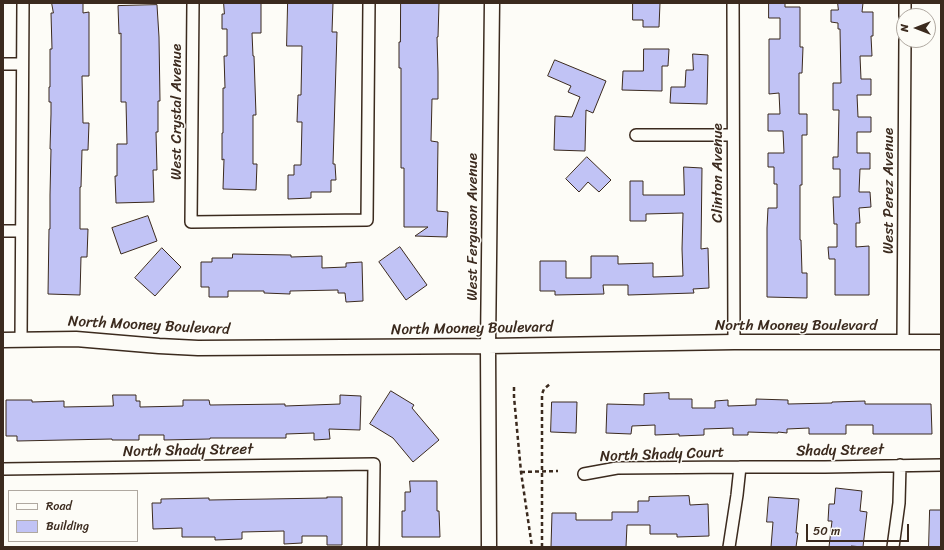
<!DOCTYPE html>
<html>
<head>
<meta charset="utf-8">
<style>
	body { margin:0 }
	#map { position:relative; width:944px; height:550px; overflow:hidden; background:#fdfcf7; font-family:Sriracha,sans-serif }
	canvas { display:block }
	.frame { position:absolute; inset:0; border:4px solid #3b2a1e; pointer-events:none }
	.legend { position:absolute; left:8px; top:490px; width:130px; height:52px; box-sizing:border-box; background:#fdfcf7; border:1px solid #afa8a0; margin:0; padding:5px 7px; list-style:none; font-size:12px; color:#3b2a1e }
	.legend li { display:flex; align-items:center; gap:8px; height:20px }
	.legend b { width:20px; border:1px solid #afa8a0 }
	.north { position:absolute; left:896px; top:8px; width:40px; height:40px; box-sizing:border-box; background:#fdfcf7; border:1px solid #afa8a0; border-radius:50%; rotate:270deg; font-size:11px; font-weight:700; line-height:16px; text-align:center; color:#3b2a1e }
	.north::after { content:''; display:block; margin:auto; width:14px; height:18px; background:#3b2a1e; clip-path:polygon(50% 0,100% 100%,50% 72%,0 100%) }
	.scale { position:absolute; left:806px; top:524px; width:103px; height:18px; box-sizing:border-box; border:2px solid #3b2a1e; border-top:0; padding-left:5px; font-size:12px; line-height:14px; white-space:nowrap; color:#3b2a1e; -webkit-text-stroke:3px #fdfcf7; paint-order:stroke }
</style>
</head>
<body>
<div id="map">
<canvas width="944" height="550"></canvas>
<div class="frame"></div>
<ul class="legend">
<li><b style="height:5px;background:#fdfcf7"></b>Road</li>
<li><b style="height:11px;background:#c1c3f5"></b>Building</li>
</ul>
<div class="north">N</div>
<div class="scale">50 m</div>
</div>
<script>
const ctx = document.querySelector('canvas').getContext('2d');
ctx.lineJoin = 'round';
function fill(path, color) {
  ctx.fillStyle = color;
  ctx.fill(path, 'evenodd');
}
function stroke(path, color, width, dash) {
  ctx.strokeStyle = color;
  ctx.lineWidth = width;
  ctx.lineCap = dash ? 'butt' : 'round';
  ctx.setLineDash(dash || []);
  ctx.stroke(path);
}
function write(font, color, halo, rows, align = 'center') {
  ctx.font = font + ' Sriracha,sans-serif';
  ctx.lineWidth = 3;
  ctx.setLineDash([]);
  ctx.textBaseline = 'middle';
  ctx.strokeStyle = halo;
  ctx.fillStyle = color;
  for (const [text, x, y, turn = 0] of rows) {
    ctx.save();
    ctx.translate(x, y);
    ctx.rotate((+turn || 0) * Math.PI / 180);
    ctx.textAlign = isNaN(turn) ? turn : align;
    if (halo) ctx.strokeText(text, 0, 0);
    ctx.fillText(text, 0, 0);
    ctx.restore();
  }
}
const building = new Path2D(`
	M52,3H83V13L89,12V76H82L83,123H89L88,150H82L81,187H80V229H88L87,257H81L80,295L48,294L49,229H50V195L51,149H50L51,114V102H49V87H50V49H52L51,13H53Z
	M224,3H261V33H252L253,56H254L256,115H253V164H257L256,190L223,189L224,159L222,160V133H223V88H225L224,56H227V29H222V14H224Z
	M288,3H333L332,32H337L333,164H335L336,180H331V192H311V198L288,199V175H294V165H301L302,122H297L298,95H301L302,46H287Z
	M401,3H439L438,37H437L438,72V99H432L431,141L438,142L437,211L448,212L447,237L415,236L428,227H404V168H401V68H399V42H400Z
	M633,3H660L659,27H643V20H633Z
	M769,3H785V7H800V47H803L802,73H799V114H807V135H802V185H800V240H801L802,273H807V298L767,297V228L768,208H777V184H774V167H768V153H784L783,131H768V114H780L779,93L769,94V39H780V18H769Z
	M838,3H863L862,12H873V36H871L872,56H860L861,79H871V95H857L858,117H871V132H857V153H870V169H860L859,192H870L871,207L859,208L860,223H856V247L869,246V295H835V259H829L828,247H837V224H834L833,197H840V169H833V157H838L839,110H833V83H841L840,29H838V23L831,22V10H838Z
	M157,5L159,37L160,101H158V132H156L157,170H153L154,202L116,203L115,176H117V144H127L126,102H121V33L119,34L118,6Z
	M644,49H669L668,66H662V91L622,90L623,71H643Z
	M693,54L708,55L707,104L670,103L671,87H685L686,70H693Z
	M555,60L606,81L593,113L586,110L585,151L554,150L555,116L572,117L580,97L568,92L571,86L548,76Z
	M587,157L611,180L599,192L588,182L579,192L566,179Z
	M684,167L702,168L701,249L708,248L709,288L693,289L694,293L628,295V285H603L604,294L555,295V291H540V261H566V278H591V256H618V264L653,263V277L683,276L682,249L683,213L646,214V221H630V181H643V195H684Z
	M148,216L157,241L121,254L112,228Z
	M400,247L427,285L406,300L379,262Z
	M162,248L181,267L155,296L135,278Z
	M233,254L291,255V257L322,256V268L346,267V263L362,262L363,301L346,302L345,293H338V290L290,291V294L264,293V291H228V297H209V287H201V262H212V258H232Z
	M391,391L414,405L412,408L439,440L413,462L393,438L370,424Z
	M669,393V399H692V408H715V401L728,400V406L756,405V399L788,400V404L832,403V402L865,401V404H931L932,434H873V425H846V434H809V428L787,429V433L778,432V433L748,432V435H733V428L704,429V435L679,436V434L655,435V425L632,426L631,434L606,433L607,404L644,405V394Z
	M113,395H136V401H140V407L183,406V400H209L210,405L285,404V406L340,404V395L361,396L360,430L329,429L330,439L314,440V433L286,434V438H210V439L164,440V435H139V440H112V439L17,441V436H6V400H32V402L64,401V407L113,406Z
	M552,402H577L576,433L551,432Z
	M410,481H437V511H439L440,537H402V511H405V492H410Z
	M836,488L862,491L860,511L867,512L863,547L851,546L850,547H829L832,521H828L829,504H834Z
	M689,496L690,505L708,504L709,536L677,537V534H650V525H627L626,547H551L552,513H576V520H612V512H638V501H649V497Z
	M327,497H342V545H327V536H302V543L284,544V531L242,532V539L215,540V537H182V528L153,529L152,503H161V499L209,498V500L327,498Z
	M769,497L799,499L796,533H798L796,547H771L773,522H767Z
	M930,510H941V547H929Z`);
fill(building, '#c1c3f5');
stroke(building, '#3b2a1e', 1);
const minor = new Path2D(`
	M193,3L191,222L367,220L369,3
	M733,3L734,342
	M905,16V3
	M3,64H22
	M636,135H733
	M3,231H21
	M21,339L23,3
	M903,342L905,40
	M3,469L374,464L373,547
	M584,474L617,468L740,467H825L941,465
	M729,547L737,495L740,467
	M893,547L899,503L900,465`);
const tertiary = new Path2D(`
	M3,340L76,339L159,346L198,348L488,346L734,342H941
	M489,547L488,346L492,3`);
stroke(minor, '#3b2a1e', 14);
stroke(tertiary, '#3b2a1e', 17);
stroke(new Path2D(`
	M514,387V397L521,472L532,547
	M521,472L558,471
	M542,547V394L544,389L550,384`), '#3b2a1e', 2.5, [4, 3]);
stroke(minor, '#fdfcf7', 11);
stroke(tertiary, '#fdfcf7', 14);
write('15px', '#3b2a1e', '#fdfcf7', [
	["West Crystal Avenue",177,112,-90],
	["Clinton Avenue",718,173,-90],
	["West Perez Avenue",889,191,-90],
	["West Ferguson Avenue",473,227,-90],
	["North Mooney Boulevard",149,326,3],
	["North Mooney Boulevard",796,326],
	["North Mooney Boulevard",472,329,-1],
	["North Shady Street",188,451,-1],
	["Shady Street",840,451,-1],
	["North Shady Court",662,455,-2]
]);
</script>
</body>
</html>
